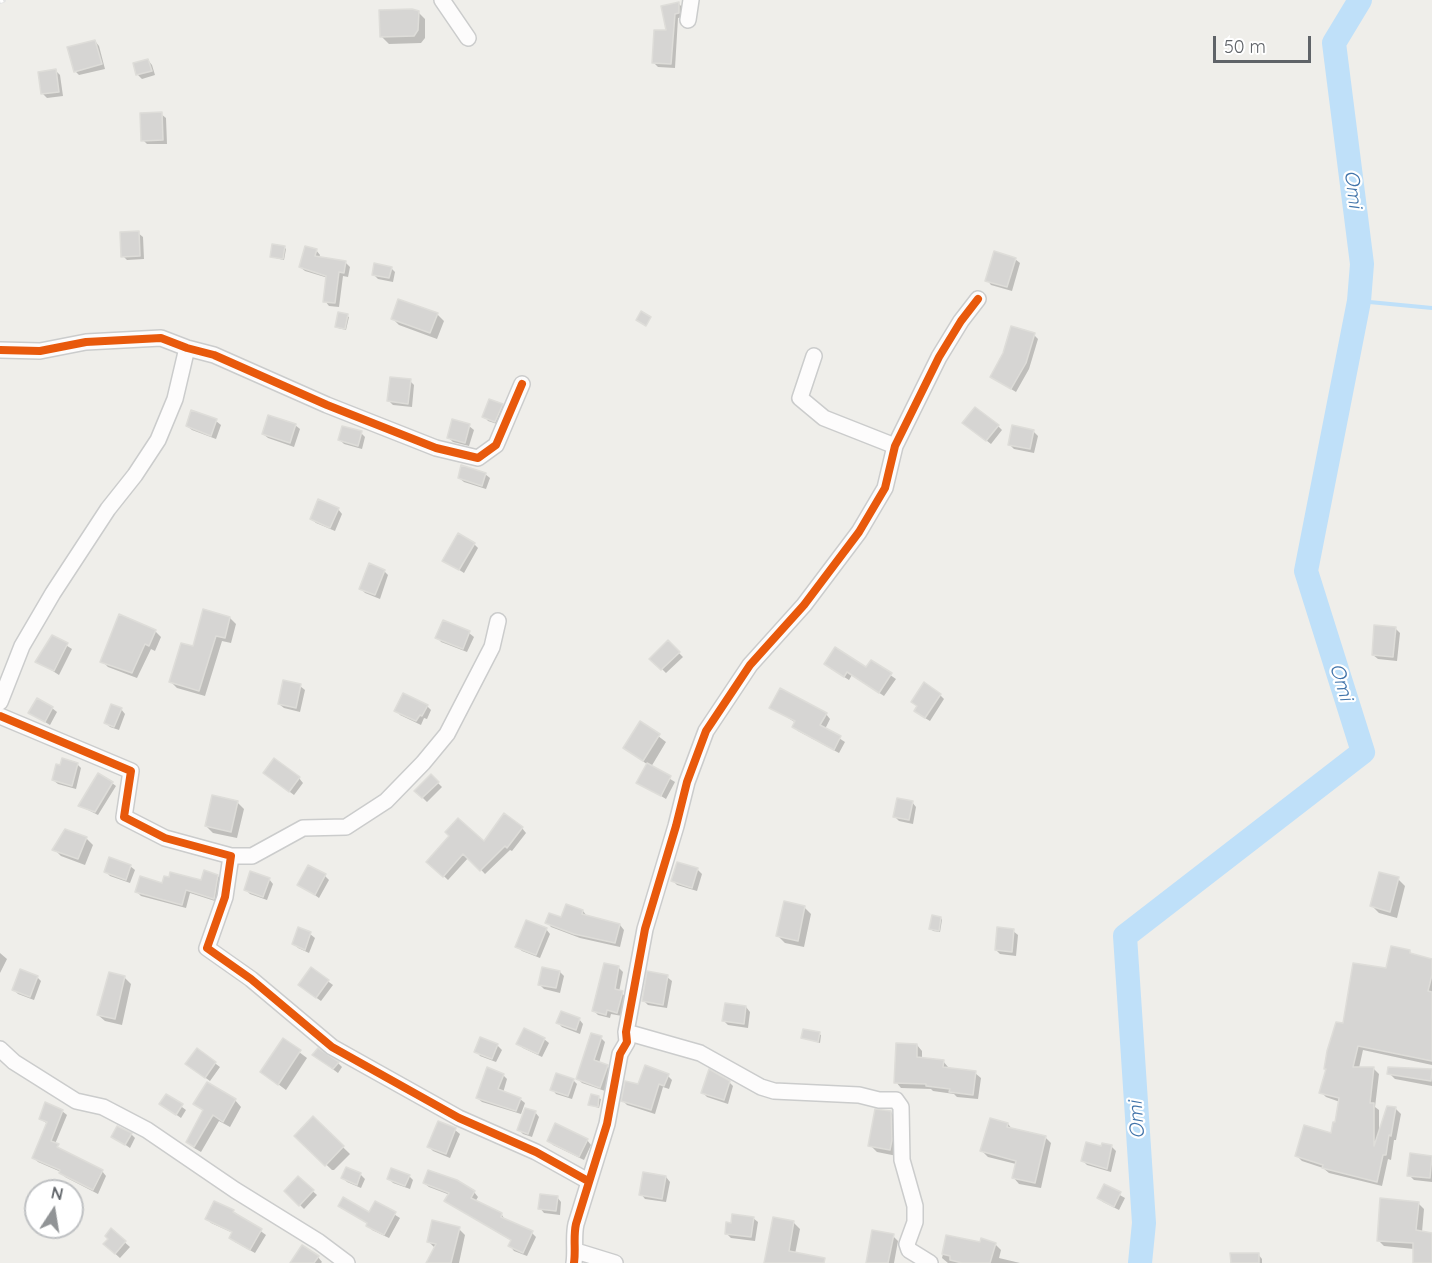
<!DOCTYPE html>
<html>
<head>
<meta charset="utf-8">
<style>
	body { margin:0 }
	#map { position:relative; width:1432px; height:1263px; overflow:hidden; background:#efeeea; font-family:Quicksand,sans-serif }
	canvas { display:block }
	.north { position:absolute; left:24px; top:1179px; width:60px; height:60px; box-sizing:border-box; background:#fff; border:2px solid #bfc1c3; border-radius:50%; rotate:12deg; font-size:16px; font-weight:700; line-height:24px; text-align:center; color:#5f6368 }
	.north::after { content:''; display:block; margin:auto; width:21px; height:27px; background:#919496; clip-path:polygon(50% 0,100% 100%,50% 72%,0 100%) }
	.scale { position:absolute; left:1213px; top:36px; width:98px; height:27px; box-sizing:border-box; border:3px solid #5f6368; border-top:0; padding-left:8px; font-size:18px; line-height:21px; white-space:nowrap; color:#5f6368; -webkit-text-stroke:4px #fff; paint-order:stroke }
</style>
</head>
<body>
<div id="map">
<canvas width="1432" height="1263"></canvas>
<div class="north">N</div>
<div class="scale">50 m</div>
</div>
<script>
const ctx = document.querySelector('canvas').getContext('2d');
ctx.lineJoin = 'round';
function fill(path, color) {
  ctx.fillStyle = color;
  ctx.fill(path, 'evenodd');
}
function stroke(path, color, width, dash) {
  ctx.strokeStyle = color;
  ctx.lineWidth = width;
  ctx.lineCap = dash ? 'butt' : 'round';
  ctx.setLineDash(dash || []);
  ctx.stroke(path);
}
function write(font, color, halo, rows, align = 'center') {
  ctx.font = font + ' Quicksand,sans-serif';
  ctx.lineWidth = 4.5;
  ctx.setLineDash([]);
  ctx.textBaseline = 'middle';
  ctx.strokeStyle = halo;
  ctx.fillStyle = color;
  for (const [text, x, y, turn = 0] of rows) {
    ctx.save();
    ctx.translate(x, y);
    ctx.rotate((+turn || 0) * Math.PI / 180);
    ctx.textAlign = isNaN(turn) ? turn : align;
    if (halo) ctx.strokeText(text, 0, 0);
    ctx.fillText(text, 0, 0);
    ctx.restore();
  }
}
fill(new Path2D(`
	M679,4L683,8V17L678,18L675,68L658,67L654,63Z
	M418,12L425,19V38L421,43L389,44L382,37Z
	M95,41L99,46L105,69L79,75L75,71Z
	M148,60L152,65L155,75L142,79L137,74Z
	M56,71L60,75L63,96L47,98L43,94Z
	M161,114L166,118L167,144H147L143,140Z
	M138,233L143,237L144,259L127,260L123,256Z
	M284,247L286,249L284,260L271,257Z
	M316,250L320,255L319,258L345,262L350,267L348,277L343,276L339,307L329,306L325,301L328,278L305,271L300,267Z
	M1015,259L1020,263L1012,291L991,285L987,280Z
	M391,268L395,272L393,282L378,279L374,275Z
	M437,314L444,321L437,339L399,325L392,318Z
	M347,316L349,317L346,330L338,328L337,326Z
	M1034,335L1038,339L1029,369L1016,392L991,377Z
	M410,381L414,385L412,407L393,405L388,400Z
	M502,405L506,410L500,425L488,421L484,416Z
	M216,421L221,425L216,439L192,430L187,426Z
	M295,425L300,429L294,447L268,438L263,434Z
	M469,426L474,430L469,446L453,442L448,437Z
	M998,426L1002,430L991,444L969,427Z
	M1033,431L1038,436L1034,453L1014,449L1009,444Z
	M361,433L365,437L362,449L344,444L340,440Z
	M485,474L490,478L486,489L464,482L459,478Z
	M338,509L342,514L335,531L316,523L311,519Z
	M474,544L478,548L464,573L444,560Z
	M384,571L388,575L380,599L365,593L361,589Z
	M120,616L156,632L161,637L155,651L151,649L137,678L108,667L102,661Z
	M230,618L236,624L231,643L222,641L205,696L177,688L171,682L194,648Z
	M1395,628L1400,633L1397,661L1378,659L1373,655Z
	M469,633L474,637L467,652L441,642L437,637Z
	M53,637L72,649L59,675L37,661Z
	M668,642L683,657L666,673L652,659Z
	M871,662L896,679L884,696L852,675L849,680L830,668L867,669Z
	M300,686L305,690L300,712L284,708L279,704Z
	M940,695L944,699L930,721L920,715L918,707L913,702Z
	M427,706L431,710L427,719L424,718L421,725L400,715L396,710Z
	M771,707L826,714L830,719L825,729L845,742L839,753L798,731L794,726L796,723Z
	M52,708L57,712L50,725L30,713Z
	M121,709L125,714L119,730L110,727L106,723Z
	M641,723L666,742L651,767L675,782L666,799L638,782L648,765L625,748Z
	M77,764L81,768L76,789L58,784L53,780Z
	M431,776L442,787L427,802L416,791Z
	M270,777L299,778L303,783L294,795Z
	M112,783L116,786L98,815L80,806Z
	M237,802L244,809L237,838L213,833L206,826Z
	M912,802L916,807L913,824L899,821L895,817Z
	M522,828L526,833L512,851L510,850L485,874L469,857L448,880L428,861Z
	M86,838L93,845L85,865L61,856L54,849Z
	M130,866L135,870L130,883L110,876L106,872Z
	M697,869L702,874L697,891L677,885L673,881Z
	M218,876L222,881L218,902L190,893L186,908L141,896L137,892L163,885L202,882Z
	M325,876L329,880L319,898L299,884Z
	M269,879L273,884L267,900L250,894L246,890Z
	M1398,879L1405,886L1397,918L1379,913L1372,906Z
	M804,907L811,914L804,947L785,943L778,936Z
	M583,911L587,916L620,925L624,930L620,947L580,938L551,927L547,922Z
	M941,918L942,920L940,932L933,931L931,929Z
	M299,929L310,934L315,938L309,953L298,948L294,944Z
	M546,929L550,934L540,958L522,951L517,947Z
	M1013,931L1018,935L1016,956L1000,954L996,950Z
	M1410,952L1413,956L1432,960V1065L1363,1050L1359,1068L1374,1069L1379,1074L1375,1107L1379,1110V1133L1396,1109L1401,1114L1396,1140H1394L1391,1160L1388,1159L1382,1186L1329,1173L1323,1168L1302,1161L1297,1156L1332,1134L1337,1124L1340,1102L1326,1097L1321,1092L1345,1025L1387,970Z
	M0,953L7,959L0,973Z
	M619,968L623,972L619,992L627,997L622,1016L611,1014L610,1018L598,1015L594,1011Z
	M311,969L333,985L321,1001L304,989Z
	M560,972L564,976L560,993L544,989L540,985Z
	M37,977L41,981L34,1000L18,994L13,989Z
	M124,977L131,984L122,1025L105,1021L98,1015Z
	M667,977L672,981L667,1008L648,1005L643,1000Z
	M746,1007L750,1012L748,1028L728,1025L723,1020Z
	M579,1019L583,1024L580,1034L562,1027L558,1023Z
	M819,1034L821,1035L820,1043L802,1038Z
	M601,1038L605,1042L599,1063L607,1066L612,1071L605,1091L582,1083L578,1079Z
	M544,1039L549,1043L542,1057L523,1048L518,1044Z
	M283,1040L307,1058L286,1090L262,1072Z
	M497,1045L502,1050L496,1062L480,1056L476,1051Z
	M917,1045L922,1051V1059L943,1061L948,1067V1069L975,1073L981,1078L978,1099L957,1097L954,1094L933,1091L931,1089L901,1088L896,1082Z
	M197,1050L220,1067L210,1081L192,1068Z
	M319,1059L338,1063L342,1067L338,1073Z
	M1389,1069L1432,1070V1086L1395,1079L1389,1073Z
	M503,1075L507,1079L503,1093L520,1099L525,1103L521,1114L482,1102L477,1098Z
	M668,1076L672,1080L669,1089L663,1087L655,1114L627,1105L623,1101L639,1086Z
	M573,1080L577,1084L572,1099L556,1094L552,1089Z
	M729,1082L733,1086L728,1104L707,1097L703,1093Z
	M167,1096L186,1110L181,1118L161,1104Z
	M592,1096L601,1099L599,1108L590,1105Z
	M235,1100L241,1107L230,1127L219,1121L201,1152L194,1148L187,1142L203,1111L195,1104Z
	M62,1111L67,1115L55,1144L61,1151L102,1171L106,1176L98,1194L65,1177L61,1172L38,1162L34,1158L48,1124L40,1119Z
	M535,1112L539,1117L532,1137L523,1134L519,1130Z
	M891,1112L898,1120L897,1156L877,1152L870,1145Z
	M313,1118L350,1154L334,1170H332L296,1136Z
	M1008,1124L1013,1130L1045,1137L1051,1143L1041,1188L1019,1184L1013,1177L1016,1164L988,1157L982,1151Z
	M455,1130L460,1134L450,1158L433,1151L429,1147Z
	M131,1134L135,1138L130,1148L113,1136Z
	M549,1140H587L591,1145L584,1160L553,1145Z
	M1111,1146L1116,1151L1111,1172L1087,1165L1083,1161L1103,1148Z
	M1411,1155L1432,1157V1182L1414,1180L1409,1175Z
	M360,1174L365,1179L361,1188L347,1182L343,1178Z
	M409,1176L413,1180L410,1189L393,1183L389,1179Z
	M666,1177L670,1182L666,1202L645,1199L641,1194Z
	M298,1178L317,1195L304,1209L286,1191Z
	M424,1183L474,1192L478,1197L475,1202L502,1215L505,1220L532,1233L536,1237L527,1256L514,1251L510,1246L512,1241L451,1205L446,1201L450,1195L429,1187Z
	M1104,1186L1125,1198L1119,1210L1103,1202L1098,1198Z
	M557,1197L561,1202L560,1215L544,1213L540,1208Z
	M376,1203L400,1218L389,1238L372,1230L368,1224L339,1206L370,1214Z
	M1418,1203L1424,1209L1422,1232L1432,1234V1263H1415L1414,1249L1384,1246L1378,1240Z
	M233,1211L266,1235L255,1253L235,1242L230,1238L233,1233L211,1223L207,1219Z
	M753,1218L758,1222L755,1241L731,1238L726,1233Z
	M794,1223L800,1229L795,1254L820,1263H765Z
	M459,1229L465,1235L459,1263H428L435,1248L428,1241Z
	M111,1230L130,1247L120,1258L110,1249Z
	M893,1236L898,1241L894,1263H868Z
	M947,1237L981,1244L982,1240L996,1245L1001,1250L999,1258L1020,1263H948L942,1258Z
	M1258,1254L1262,1259V1263H1232Z
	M318,1257L322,1262L321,1263H292Z`), '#0003');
stroke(new Path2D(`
	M1359,301L1432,308`), '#bfe0f9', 4);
stroke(new Path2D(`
	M1140,1263L1144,1223L1125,936L1363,752L1306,571L1359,301L1362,264L1334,43L1360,0`), '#bfe0f9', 24);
const building = new Path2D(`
	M679,2V13L675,14L671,64L652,63L654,30H666L661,6Z
	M412,9L419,11L418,30L414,36L380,37L379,10Z
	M95,40L102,64L74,72L67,47Z
	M148,59L152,71L136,75L133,63Z
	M56,69L59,92L41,94L38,72Z
	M162,112L163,140L141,141L140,113Z
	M139,231L140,256L121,257L120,232Z
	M272,244L285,246L283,259L270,257Z
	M305,246L317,249L315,256L346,261L344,273L339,272L335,303L323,302L326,276L299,267Z
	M994,251L1016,258L1007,287L985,281Z
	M374,263L392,267L389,278L372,275Z
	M398,299L438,313L430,333L391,319Z
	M641,311L651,317L646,326L636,320Z
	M338,312L348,314L345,329L335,327Z
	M1011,326L1035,333L1026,363L1011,389L990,377L1003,353Z
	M390,377L411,379L408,404L387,401Z
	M489,399L503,404L495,422L482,417Z
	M975,407L999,425L986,441L962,423Z
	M191,410L217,419L211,436L186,426Z
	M268,415L296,424L290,443L262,434Z
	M452,419L470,424L465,443L447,438Z
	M1012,425L1034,430L1030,449L1008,445Z
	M342,426L362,431L358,446L338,440Z
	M461,465L486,473L482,486L458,478Z
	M318,499L339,508L330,528L310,519Z
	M458,533L475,543L459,570L442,561Z
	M369,563L385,570L375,595L359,589Z
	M203,609L230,617L225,638L216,636L199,691L169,682L181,643L193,646Z
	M119,614L156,630L149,646L145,644L132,673L100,662Z
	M443,620L470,631L463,649L435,638Z
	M1374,625L1396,627L1393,657L1372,655Z
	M52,635L68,643L54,671L35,662Z
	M668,640L680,652L661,670L649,659Z
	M835,647L866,667L871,660L892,673L879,693L847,672L844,677L824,664Z
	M283,680L301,684L296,708L278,704Z
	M924,682L941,694L925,718L914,711L917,706L911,702Z
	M780,688L827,713L820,725L841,736L834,750L792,727L795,721L769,708Z
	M403,693L428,705L422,716L420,715L416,721L394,711Z
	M37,698L53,707L45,722L28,713Z
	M111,704L122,708L114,727L104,723Z
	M640,721L660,734L643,761L623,748Z
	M62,758L78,763L72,786L52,780L56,764L60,765Z
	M274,758L300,777L289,792L263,773Z
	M647,763L671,776L661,796L636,783Z
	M98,773L113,782L95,812L78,806Z
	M431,774L439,782L422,798L414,791Z
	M212,795L238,801L231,832L205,826Z
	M897,798L913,801L909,820L893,817Z
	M504,813L523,827L507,848L505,846L480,871L463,854L443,877L426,862L449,836L445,832L458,818L484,841Z
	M65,829L87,837L78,859L52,850Z
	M109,857L131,865L126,880L104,872Z
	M677,862L698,868L692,888L671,881Z
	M308,865L326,874L315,895L297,885Z
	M204,870L218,875L214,899L186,890L182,905L135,892L140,876L162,883L164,876L169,877L170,872L201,880Z
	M250,871L270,878L263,897L244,890Z
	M1379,872L1399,877L1390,912L1370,906Z
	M784,901L805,906L798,941L776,936Z
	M566,904L583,910L582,914L620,924L615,943L574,934L545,923L549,913L561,917Z
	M932,915L941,917L939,931L929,929Z
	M526,920L547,928L536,955L515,947Z
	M298,927L311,932L305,950L292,944Z
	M997,927L1014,929L1012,952L995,950Z
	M1391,946L1410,950V953L1432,959V975L1428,991L1432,992V1061L1358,1046L1353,1067H1374L1370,1103H1374V1146L1387,1106L1396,1107L1391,1136L1389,1135L1386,1155H1383L1377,1182L1322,1168L1323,1165L1295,1156L1304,1125L1331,1133L1333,1122H1335L1339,1098L1319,1093L1326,1069H1324L1327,1051L1336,1022L1343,1023L1353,963L1386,968Z
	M604,963L619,966L615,989L623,991L617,1013L607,1010L606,1015L592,1011Z
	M311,967L329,980L316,998L298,985Z
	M542,967L560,971L556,988L538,985Z
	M20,969L38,976L30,997L12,990Z
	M647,971L668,975L663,1005L642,1001Z
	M109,972L125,976L115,1019L97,1015Z
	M725,1003L746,1006L744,1024L722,1021Z
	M561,1011L580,1018L576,1030L556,1023Z
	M524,1028L545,1038L538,1054L516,1044Z
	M803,1029L820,1032L818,1042L801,1038Z
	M591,1033L602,1036L594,1060L608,1065L600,1088L576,1079Z
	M480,1037L498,1044L492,1059L474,1052Z
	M283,1038L301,1050L278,1085L260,1072Z
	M896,1043L917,1044V1057L944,1060L943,1067L976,1071L973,1095L949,1092L950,1089L926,1086V1084L894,1083Z
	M197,1048L216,1062L205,1078L185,1064Z
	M318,1048L339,1062L333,1069L312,1055Z
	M645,1065L669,1074L664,1086L659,1084L651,1110L621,1101L625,1081L638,1084Z
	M487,1067L504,1074L498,1089L521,1098L516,1111L476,1098Z
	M1388,1067L1432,1069L1431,1081L1387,1074Z
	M709,1069L730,1081L724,1100L701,1093Z
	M556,1073L574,1079L568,1096L550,1090Z
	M207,1082L236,1099L223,1122L213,1115L194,1147L186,1142L203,1110L193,1104Z
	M166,1094L183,1104L176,1115L159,1104Z
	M591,1094L599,1096L598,1107L588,1105Z
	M45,1102L63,1110L51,1141L59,1144L57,1147L103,1170L93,1190L59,1173L60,1170L32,1158L47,1122L39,1119Z
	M525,1108L536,1111L528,1134L517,1130Z
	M875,1109L891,1111L892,1140L890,1150L868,1146Z
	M313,1116L344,1146L325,1166L294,1136Z
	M990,1118L1008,1123L1007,1127L1046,1136L1035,1183L1012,1178L1016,1161L980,1151Z
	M438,1121L456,1128L446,1154L427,1147Z
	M555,1123L588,1139L579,1157L547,1141Z
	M117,1126L132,1133L125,1145L111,1137Z
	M1086,1142L1101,1146L1102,1143L1112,1145L1107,1169L1081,1161Z
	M1410,1153L1432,1156L1430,1178L1407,1176Z
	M346,1167L361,1173L357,1185L341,1178Z
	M391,1168L410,1175L405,1186L387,1179Z
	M428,1170L457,1180L475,1191L471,1198L502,1213L501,1217L533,1231L523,1253L508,1246L511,1240L444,1201L449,1193L423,1183Z
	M643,1172L666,1176L662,1199L639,1195Z
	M298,1176L314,1190L299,1206L284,1191Z
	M1104,1184L1121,1192L1114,1207L1097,1198Z
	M540,1194L558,1196L556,1211L538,1209Z
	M343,1197L369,1212L375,1201L396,1212L384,1235L366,1226L367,1223L338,1206Z
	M1380,1198L1419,1202L1416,1230L1432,1233V1263H1413V1243L1377,1241Z
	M214,1201L234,1210L233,1212L262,1229L250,1250L229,1238L232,1232L205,1219Z
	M732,1214L754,1217L751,1237L725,1234L726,1222L731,1223Z
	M773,1217L794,1221L789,1251L825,1258L824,1263H764Z
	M432,1220L460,1227L451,1263H426L436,1244L427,1242Z
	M111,1228L126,1241L115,1254L103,1244L108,1239L105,1236Z
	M872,1230L894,1234L888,1263H866Z
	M946,1235L980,1242L981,1238L996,1243L990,1263H962L950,1260V1256L942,1254Z
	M302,1245L319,1256L314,1263H290Z
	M1230,1253H1259V1263H1231Z`);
fill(building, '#d6d5d3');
stroke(building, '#deddd9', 1.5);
const minor = new Path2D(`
	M442,0L468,38
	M688,20L691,0
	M0,350L40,351L86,342L161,338L187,348L214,355L327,405L436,448L478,458L496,445L522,384
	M814,356L800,398L824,418L895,446
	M0,702L22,646L53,593L108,509L135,475L158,440L175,399L187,348
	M0,716L131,771L124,817L165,838L231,856L225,897L207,948L251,979L332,1047L459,1118L536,1152L588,1181
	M231,856H252L303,828L346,827L386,801L423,763L447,734L492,647L498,621
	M626,1032L700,1053L761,1087L774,1091L859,1095L879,1100H896L901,1107L902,1160L915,1206V1222L907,1244L909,1250L930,1263
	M0,1049L14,1062L76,1101L103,1107L147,1130L235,1190L319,1242L347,1263
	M576,1251L615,1263
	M574,1263C576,1250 573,1237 576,1224L607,1124L620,1054L627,1042L626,1032L645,929L676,826L687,782L706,731L750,665L804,605L859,532L885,488L895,446L939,357L961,321L978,299`);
stroke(minor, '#cbcccc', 18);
stroke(minor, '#fdfcfc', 15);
const rail = new Path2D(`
	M0,1L3,0`);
stroke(rail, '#e4e4e4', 6);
stroke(rail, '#fff', 4, [11]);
stroke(new Path2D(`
	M0,350L40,351L86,342L161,338L187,348L214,355L327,405L436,448L478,458L496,445L522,384
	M0,716L131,771L124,817L165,838L231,856L225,897L207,948L251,979L332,1047L459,1118L536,1152L588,1181
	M574,1263C576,1250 573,1237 576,1224L607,1124L620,1054L627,1042L626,1032L645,929L676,826L687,782L706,731L750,665L804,605L859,532L885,488L895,446L939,357L961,321L978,299`), '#e8590c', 8);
write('italic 20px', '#4174aa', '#fff', [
	["Omi",1353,189,83],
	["Omi",1341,682,73],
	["Omi",1137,1120,-94]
]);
</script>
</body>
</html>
